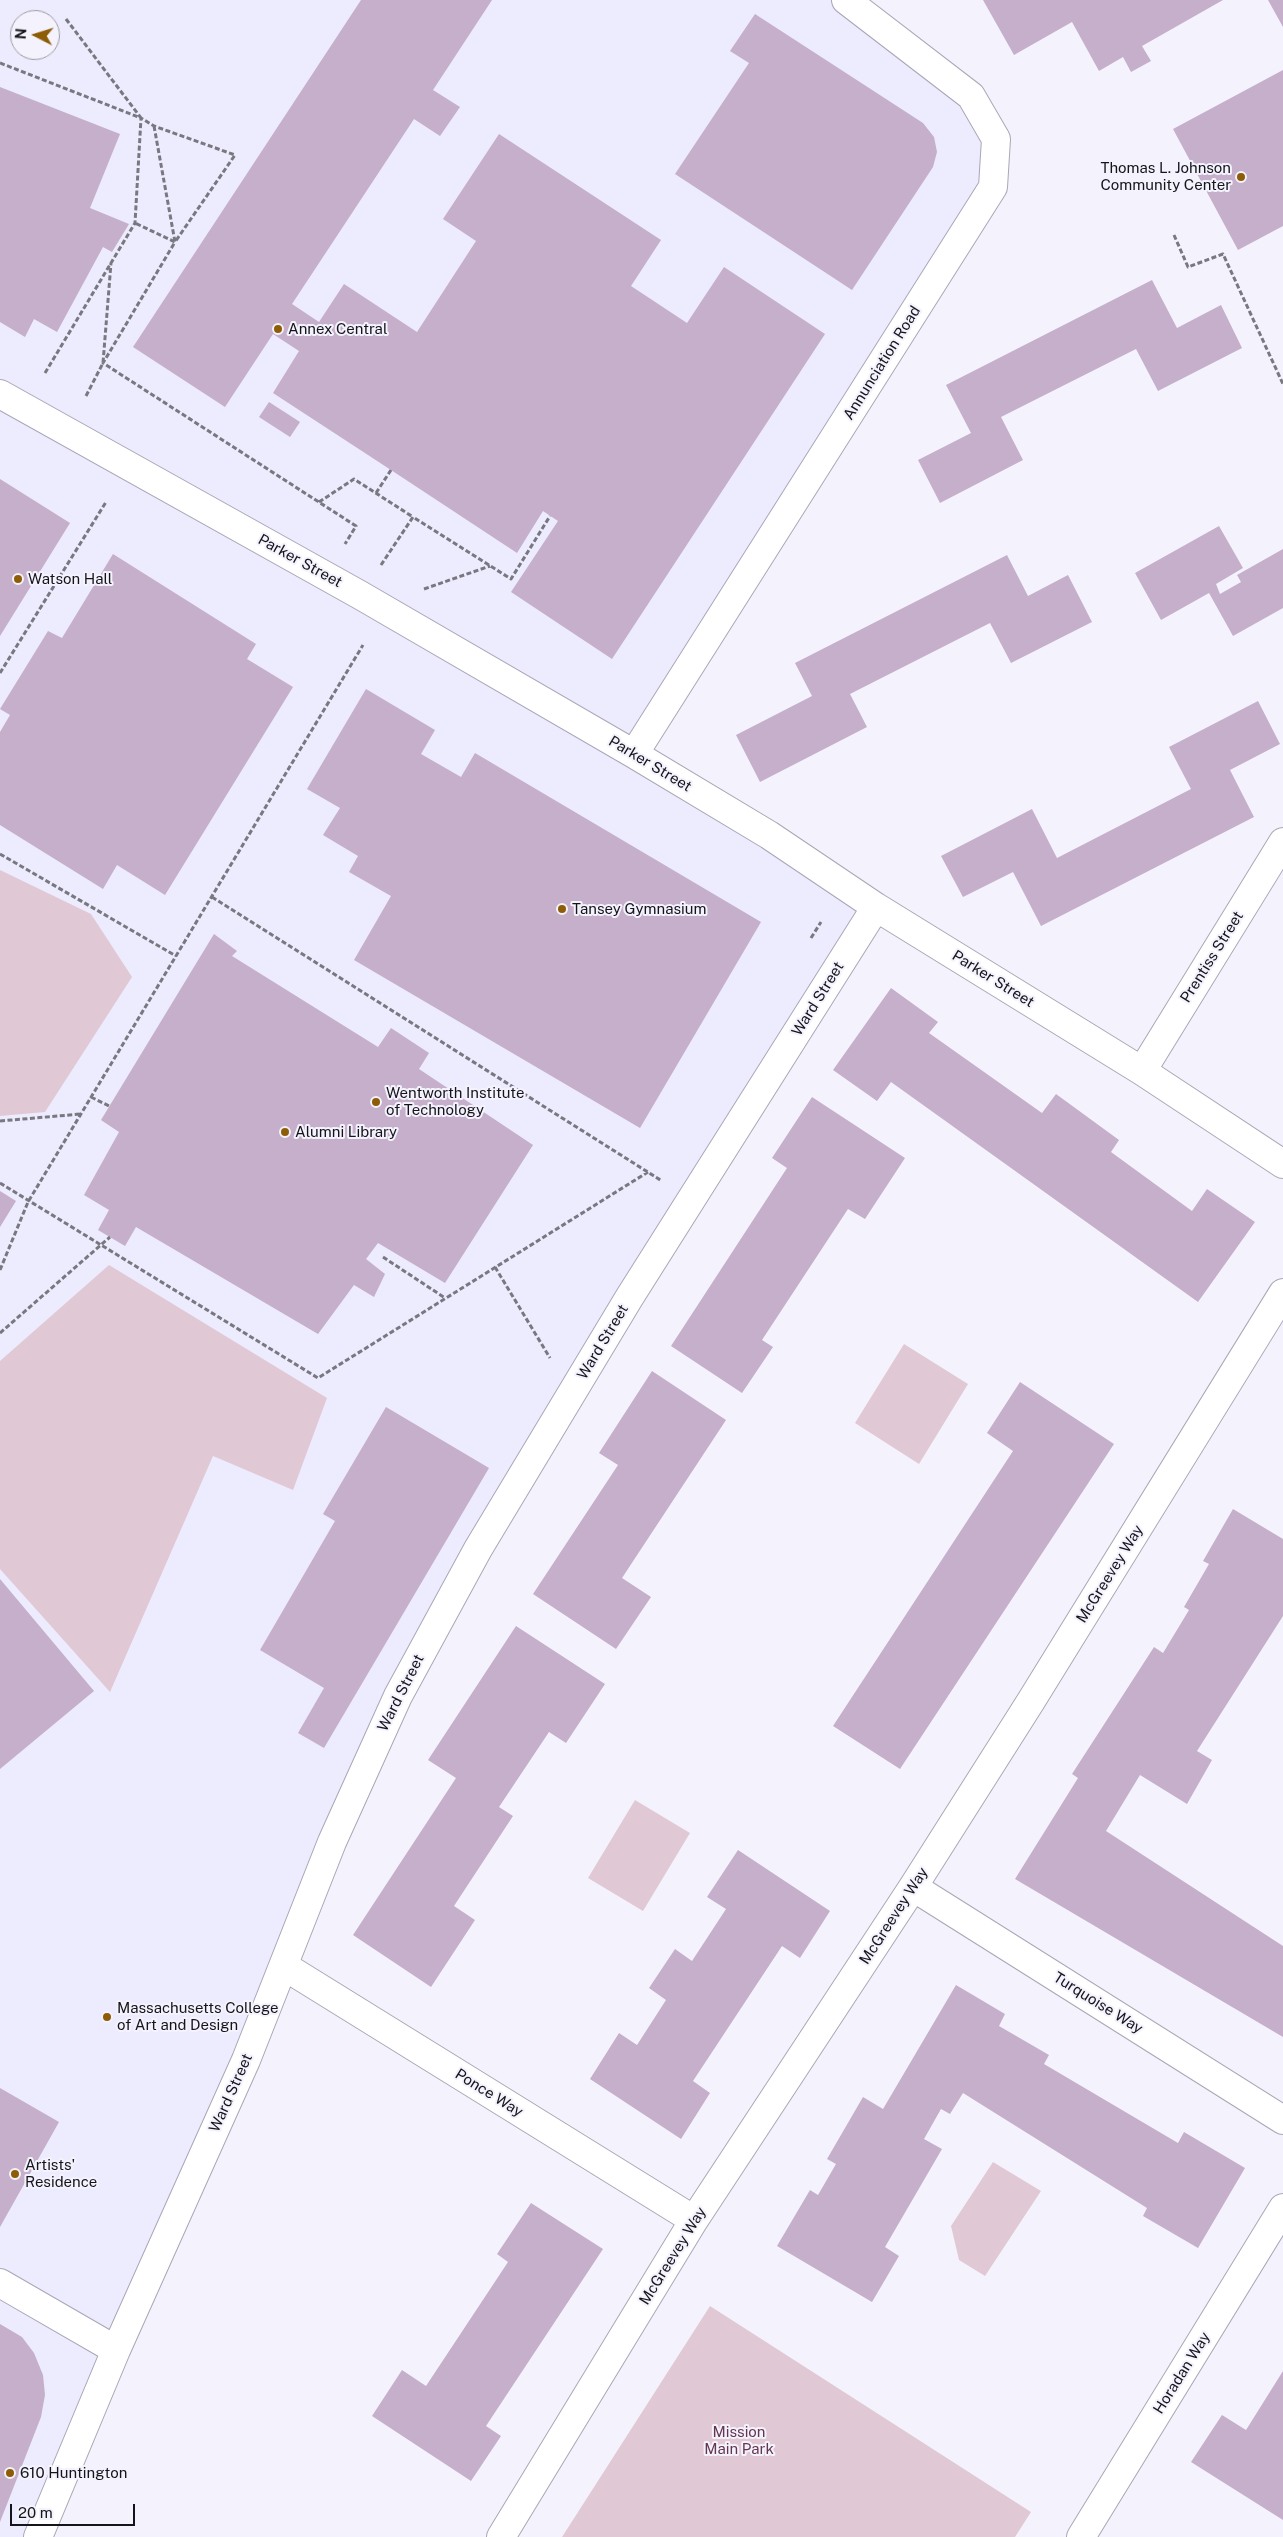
<!DOCTYPE html>
<html>
<head>
<meta charset="utf-8">
<style>
	body { margin:0 }
	#map { position:relative; width:1283px; height:2537px; overflow:hidden; background:#f4f3fd; font-family:"Public Sans",sans-serif }
	canvas { display:block }
	.north { position:absolute; left:10px; top:10px; width:50px; height:50px; box-sizing:border-box; background:#f4f3fd; border:1px solid #9b9aa2; border-radius:50%; rotate:275deg; font-size:14px; font-weight:700; line-height:20px; text-align:center; color:#15141a }
	.north::after { content:''; display:block; margin:auto; width:18px; height:22px; background:#8d5c06; clip-path:polygon(50% 0,100% 100%,50% 72%,0 100%) }
	.scale { position:absolute; left:10px; top:2504px; width:125px; height:22px; box-sizing:border-box; border:2px solid #15141a; border-top:0; padding-left:6px; font-size:15px; line-height:18px; white-space:nowrap; color:#15141a; -webkit-text-stroke:4px #f4f3fd; paint-order:stroke }
</style>
</head>
<body>
<div id="map">
<canvas width="1283" height="2537"></canvas>
<div class="north">N</div>
<div class="scale">20 m</div>
</div>
<script>
const ctx = document.querySelector('canvas').getContext('2d');
ctx.lineJoin = 'round';
function fill(path, color) {
  ctx.fillStyle = color;
  ctx.fill(path, 'evenodd');
}
function stroke(path, color, width, dash) {
  ctx.strokeStyle = color;
  ctx.lineWidth = width;
  ctx.lineCap = dash ? 'butt' : 'round';
  ctx.setLineDash(dash || []);
  ctx.stroke(path);
}
function write(font, color, halo, rows, align = 'center') {
  ctx.font = font + ' "Public Sans",sans-serif';
  ctx.lineWidth = 4;
  ctx.setLineDash([]);
  ctx.textBaseline = 'middle';
  ctx.strokeStyle = halo;
  ctx.fillStyle = color;
  for (const [text, x, y, turn = 0] of rows) {
    ctx.save();
    ctx.translate(x, y);
    ctx.rotate((+turn || 0) * Math.PI / 180);
    ctx.textAlign = isNaN(turn) ? turn : align;
    if (halo) ctx.strokeText(text, 0, 0);
    ctx.fillText(text, 0, 0);
    ctx.restore();
  }
}
fill(new Path2D(`
	M0,0H846L971,96L993,187L634,754L876,907L398,1696L38,2537H0ZM20,20H50V50H20Z`), '#edebfe');
fill(new Path2D(`
	M0,870L91,914L132,977L45,1112L0,1116Z
	M109,1265L327,1398L293,1490L213,1456L110,1692L0,1569V1361Z
	M904,1344L968,1384L919,1464L855,1423Z
	M635,1800L690,1833L643,1911L588,1878Z
	M993,2162L1041,2191L985,2276L959,2260L951,2226Z
	M710,2306L1031,2512L1015,2537H562Z`), '#e0c9d4');
fill(new Path2D(`
	M361,0H492L433,90L460,107L440,136L414,119L292,304L319,322L344,284L417,332L476,241L443,219L499,134L661,240L631,286L687,323L724,267L825,334L612,659L511,592L558,521L543,511L517,553L391,470L273,393L299,351L273,334L225,407L133,347Z
	M983,0H1223L1142,46L1151,61L1131,72L1123,57L1099,71L1072,22L1014,55Z
	M1268,0H1283V27Z
	M755,14L923,123L934,137L937,152L933,167L852,290L675,174L749,63L730,51Z
	M1283,70V226L1238,250L1173,129Z
	M0,87L120,134L90,208L129,224L112,252L103,247L57,332L34,319L25,337L0,322Z
	M1152,280L1177,328L1221,305L1242,348L1158,391L1136,349L1001,417L1023,460L940,503L918,460L971,433L946,385Z
	M269,402L300,422L290,437L259,417Z
	M0,479L70,523L0,636Z
	M1219,526L1243,568L1216,584L1220,594L1241,582L1237,575L1283,549V608L1233,636L1209,593L1161,620L1135,573Z
	M113,554L256,644L247,659L293,687L165,895L117,865L103,889L0,825V732L10,715L0,709L48,631L62,638Z
	M1007,555L1028,596L1068,575L1092,622L1011,663L990,623L850,694L867,727L760,782L736,735L812,696L795,663Z
	M366,689L435,730L421,754L461,777L475,753L761,922L640,1128L354,960L391,896L349,872L358,856L323,835L340,808L307,789Z
	M1258,701L1280,744L1230,770L1254,817L1041,926L1013,872L963,897L941,856L1032,809L1057,858L1191,789L1169,747Z
	M214,934L237,951L232,956L378,1047L391,1028L429,1053L419,1069L533,1145L445,1283L378,1243L366,1259L385,1274L374,1297L354,1285L318,1334L136,1227L125,1246L98,1230L109,1210L84,1195L119,1132L101,1120Z
	M891,988L938,1022L929,1033L1042,1113L1056,1094L1119,1140L1111,1152L1192,1211L1207,1189L1255,1222L1198,1302L891,1082L877,1101L833,1070Z
	M812,1097L905,1158L865,1219L848,1209L762,1340L773,1347L742,1393L671,1346L787,1168L772,1158Z
	M0,1191L16,1201L0,1227Z
	M652,1371L726,1420L622,1578L651,1597L616,1649L533,1594L618,1465L599,1453Z
	M1020,1382L1114,1444L900,1769L833,1726L1013,1451L987,1433Z
	M386,1407L489,1468L324,1748L298,1733L324,1688L260,1650L335,1521L323,1514Z
	M1233,1509L1283,1539V1616L1197,1751L1212,1760L1187,1804L1140,1775L1106,1831L1283,1946V2037L1015,1879L1078,1778L1072,1774L1154,1647L1163,1653L1189,1610L1184,1607L1209,1564L1203,1561Z
	M0,1579L94,1691L0,1769Z
	M516,1626L605,1684L566,1743L549,1732L499,1807L513,1816L454,1906L475,1920L431,1987L353,1935L456,1778L428,1760Z
	M738,1850L830,1911L800,1958L782,1946L693,2081L710,2093L681,2139L590,2079L619,2033L637,2045L666,2000L649,1988L675,1949L692,1961L726,1909L707,1897Z
	M956,1985L1005,2014L999,2026L1049,2055L1044,2064L1178,2143L1184,2132L1245,2168L1198,2248L1143,2216L1147,2208L963,2093L950,2114L941,2109L924,2139L942,2149L885,2247L899,2256L872,2302L777,2246L810,2190L818,2195L836,2164L827,2159L863,2097L883,2109Z
	M0,2088L59,2122L0,2227Z
	M531,2203L603,2249L486,2426L501,2436L471,2481L372,2416L402,2370L426,2386L508,2262L497,2254Z
	M0,2324L22,2337L34,2353L43,2375L45,2395L41,2417L0,2522Z
	M1283,2371V2520L1191,2462L1222,2415L1246,2430Z`), '#c5afca');
const minor = new Path2D(`
	M0,394L360,595L634,754L769,835L876,907L1142,1071L1283,1164
	M634,754L993,187L996,139L971,96L846,0
	M1142,1071L1283,842
	M913,1887L1283,2120
	M284,1966L694,2220
	M0,2283L116,2350
	M38,2537L116,2350L246,2060L332,1842L398,1696L478,1549L629,1298L876,907
	M501,2537L694,2220L913,1887L1031,1701L1283,1293
	M1081,2537L1283,2208`);
stroke(minor, '#a9a7b6', 30);
stroke(new Path2D(`
	M66,19L141,118
	M0,63L141,118
	M154,126L175,242L103,363L356,526L345,544
	M1174,235L1188,267L1223,254L1283,384
	M45,373L135,223L141,118L154,126L235,155L175,242L135,223
	M86,396L103,363L111,263
	M376,493L391,470
	M319,502L354,479L413,517
	M381,565L413,517L511,579L550,516
	M424,589L490,566
	M0,673L106,502
	M0,854L176,956
	M212,897L662,1181
	M811,938L821,922
	M91,1097L109,1106
	M0,1121L81,1114
	M0,1183L318,1378L648,1172
	M383,1257L445,1298
	M495,1267L550,1358
	M0,1270L28,1202L363,645
	M0,1333L110,1237`), '#797880', 3, [5, 2.5]);
stroke(minor, '#fff', 28);
for (const [x, y, r, color] of [
	[1241,177,5,"#8d5c06"],
	[278,329,5,"#8d5c06"],
	[18,579,5,"#8d5c06"],
	[562,909,5,"#8d5c06"],
	[376,1102,5,"#8d5c06"],
	[285,1132,5,"#8d5c06"],
	[107,2017,5,"#8d5c06"],
	[15,2174,5,"#8d5c06"],
	[10,2473,5,"#8d5c06"]
]) {
  const dot = new Path2D();
  dot.arc(x, y, r, 0, 2 * Math.PI);
  ctx.fillStyle = color;
  ctx.fill(dot);
  stroke(dot, '#f4f3fd', 2);
}
write('15px', '#15141a', '#f4f3fd', [
	["Thomas L. Johnson",1231,168,"right"],
	["Community Center",1231,185,"right"],
	["Annex Central",288,329],
	["Watson Hall",28,579],
	["Tansey Gymnasium",572,909],
	["Wentworth Institute",386,1093],
	["of Technology",386,1110],
	["Alumni Library",295,1132],
	["Massachusetts College",117,2008],
	["of Art and Design",117,2025],
	["Artists'",25,2165],
	["Residence",25,2182],
	["610 Huntington",20,2473]
], 'left');
write('15px', '#15141a', '#f4f3fd', [
	["Annunciation Road",882,363,-58],
	["Parker Street",300,561,29],
	["Parker Street",650,764,31],
	["Prentiss Street",1212,957,-58],
	["Parker Street",993,979,32],
	["Ward Street",818,999,-58],
	["Ward Street",603,1342,-59],
	["McGreevey Way",1110,1574,-58],
	["Ward Street",401,1693,-63],
	["McGreevey Way",894,1916,-57],
	["Turquoise Way",1098,2003,32],
	["Ward Street",231,2093,-66],
	["Ponce Way",489,2093,32],
	["McGreevey Way",673,2256,-58],
	["Horadan Way",1182,2373,-58]
]);
write('15px', '#64364f', '#f4f3fd', [
	["Mission",739,2432],
	["Main Park",739,2449]
]);
</script>
</body>
</html>
